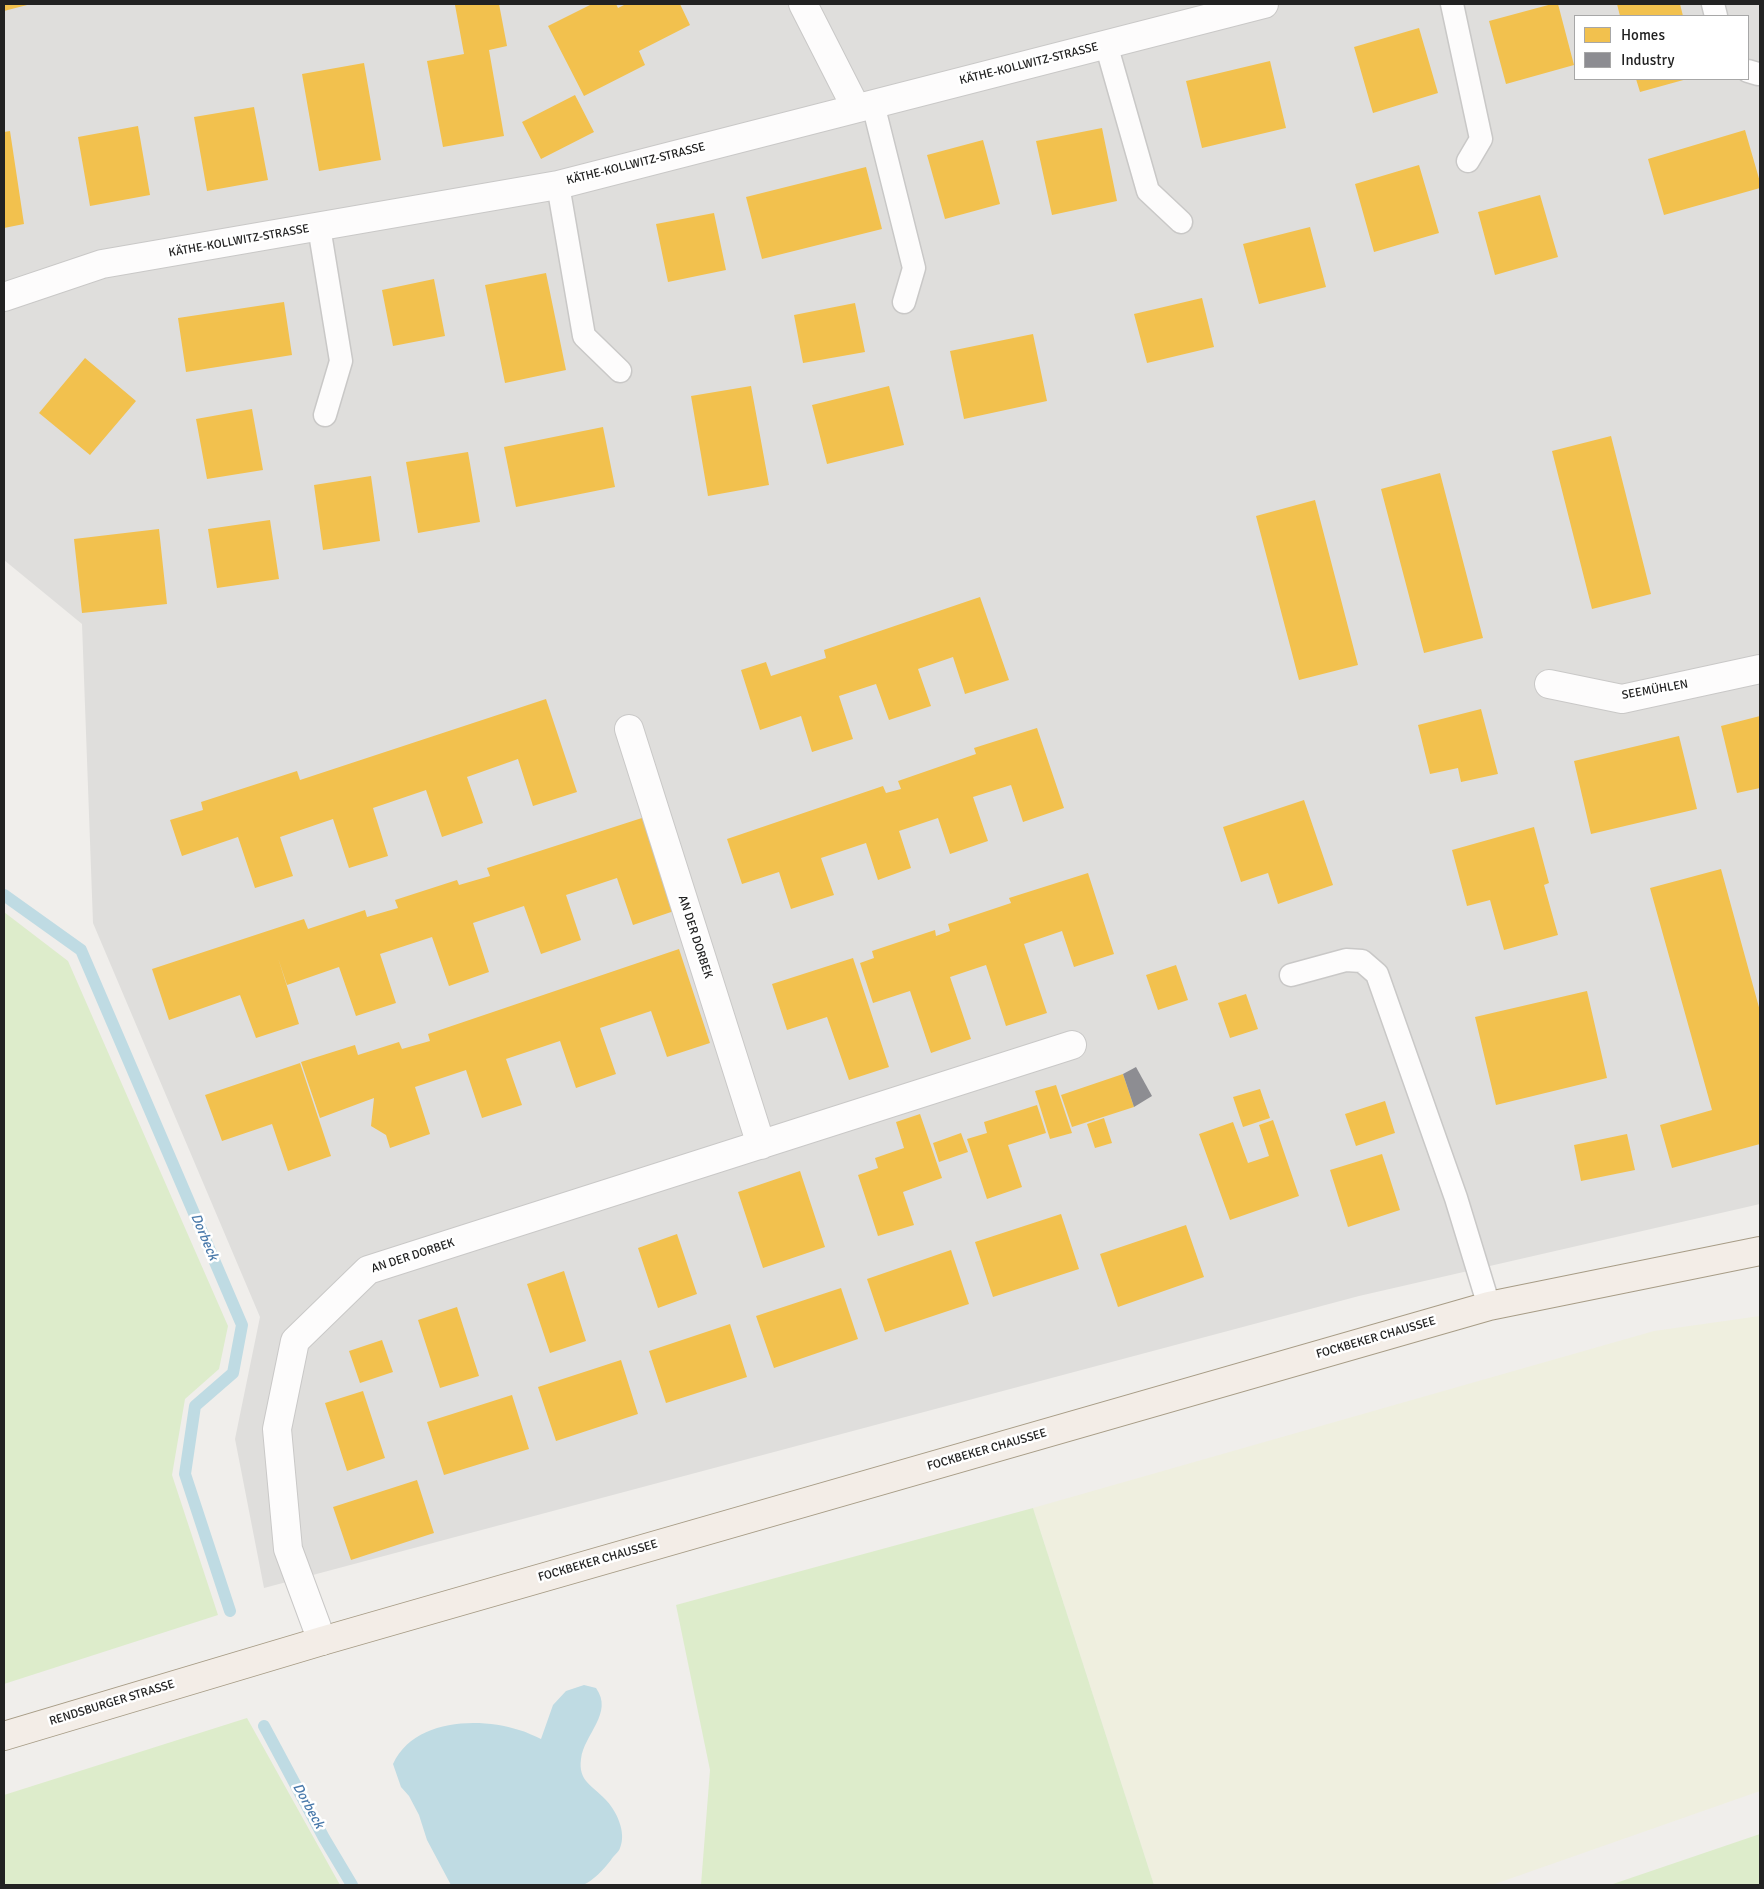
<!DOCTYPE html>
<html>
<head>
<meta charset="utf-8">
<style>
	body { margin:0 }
	#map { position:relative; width:1764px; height:1889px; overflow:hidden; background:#f0eeeb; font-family:Signika,sans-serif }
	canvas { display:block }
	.frame { position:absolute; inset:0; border:5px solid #222; pointer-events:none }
	.legend { position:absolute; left:1574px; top:15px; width:175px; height:65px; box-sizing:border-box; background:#fff; border:1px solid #a7a7a7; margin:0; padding:6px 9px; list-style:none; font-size:15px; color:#222 }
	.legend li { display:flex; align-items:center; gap:10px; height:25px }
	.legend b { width:25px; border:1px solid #a7a7a7 }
</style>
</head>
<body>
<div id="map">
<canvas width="1764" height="1889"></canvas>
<div class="frame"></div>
<ul class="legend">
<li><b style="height:14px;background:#f2c14e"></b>Homes</li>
<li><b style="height:14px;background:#8d8d92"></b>Industry</li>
</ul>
</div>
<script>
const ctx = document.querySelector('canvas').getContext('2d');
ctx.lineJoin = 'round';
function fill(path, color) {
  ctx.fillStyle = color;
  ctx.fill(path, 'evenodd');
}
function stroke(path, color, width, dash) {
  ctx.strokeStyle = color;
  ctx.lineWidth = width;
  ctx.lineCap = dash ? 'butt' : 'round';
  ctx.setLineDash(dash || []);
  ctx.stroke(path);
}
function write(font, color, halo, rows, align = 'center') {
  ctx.font = font + ' Signika,sans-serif';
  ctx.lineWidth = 5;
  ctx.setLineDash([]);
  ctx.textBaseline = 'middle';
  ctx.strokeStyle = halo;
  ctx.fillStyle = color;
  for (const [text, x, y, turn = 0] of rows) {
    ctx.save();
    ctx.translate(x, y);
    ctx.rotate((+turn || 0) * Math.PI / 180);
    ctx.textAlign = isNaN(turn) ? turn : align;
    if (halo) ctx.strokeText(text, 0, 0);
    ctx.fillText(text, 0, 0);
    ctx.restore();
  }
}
fill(new Path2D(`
	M4,4H1760V1204L1359,1296L264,1588L235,1439L260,1317L93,923L82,624L4,560ZM1575,16H1748V79H1575Z`), '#dfdedc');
fill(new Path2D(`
	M1760,1316V1791L1492,1885H1154L1033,1508L1654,1331Z`), '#efefdf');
fill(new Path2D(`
	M4,912L68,961L228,1326L219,1369L185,1399L172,1475L218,1615L4,1684Z
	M1033,1508L1154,1885H701L710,1770L676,1605Z
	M247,1718L340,1885H4V1795Z
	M1760,1834V1885H1610Z`), '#ddeccb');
fill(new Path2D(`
	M584,1685L596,1688C614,1713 584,1734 581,1759C578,1781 592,1785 605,1799C616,1810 627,1832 620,1848C619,1852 613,1856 611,1860C603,1870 594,1880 583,1885H451L427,1840L419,1815L409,1796L401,1787L393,1764C414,1719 478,1717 519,1730C527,1732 534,1736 541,1739L553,1705L566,1691Z`), '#bfdbe3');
fill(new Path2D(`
	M4,4H31L4,11Z
	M462,4H499L507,46L489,50L504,136L443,147L427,61L464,54L455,5Z
	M592,4H616L618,8L626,4H680L690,25L639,51L645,65L584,96L548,26Z
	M1552,4H1558L1574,65L1506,84L1489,21Z
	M1617,4H1680L1683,16H1620Z
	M1419,28L1438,93L1373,113L1354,47Z
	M1270,61L1286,128L1202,148L1186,81Z
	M364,63L381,160L319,171L302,74Z
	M1636,79H1687L1640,92Z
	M575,95L594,132L541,159L522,122Z
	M254,107L268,180L207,191L194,117Z
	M138,126L150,195L90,206L78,137Z
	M1102,128L1117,201L1052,215L1036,141Z
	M1745,130L1760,182V188L1664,215L1648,159Z
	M10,131L24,224L4,228V132Z
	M983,140L1000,204L945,219L927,155Z
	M1419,165L1439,233L1374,252L1355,184Z
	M866,167L882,229L762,259L746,197Z
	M1540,195L1558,257L1495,275L1478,212Z
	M714,213L726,270L668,282L656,224Z
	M1310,227L1326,287L1259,304L1243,244Z
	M546,273L566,370L505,383L485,285Z
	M434,279L445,336L393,346L382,290Z
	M1202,298L1214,347L1147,363L1134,314Z
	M284,302L292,355L186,372L178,318Z
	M855,303L865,352L803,363L794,315Z
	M1033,334L1047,401L964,419L950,351Z
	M85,358L136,401L90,455L39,413Z
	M751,386L769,485L708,496L691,396Z
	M889,386L904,445L827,464L812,405Z
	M252,409L263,470L207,479L196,419Z
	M603,427L615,487L516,507L504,447Z
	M1611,436L1651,594L1592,609L1552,451Z
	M468,452L480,522L418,533L406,462Z
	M1440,473L1483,638L1424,653L1381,489Z
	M371,476L380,541L323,550L314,485Z
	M1315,500L1358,665L1299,680L1256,516Z
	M270,520L279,579L217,588L208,529Z
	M159,529L167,604L82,613L74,539Z
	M980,597L1009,680L965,694L953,657L918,669L931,706L889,720L876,684L839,696L836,687L853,739L812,752L801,716L760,730L741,670L766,662L771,676L826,658L824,650Z
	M546,699L577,792L533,806L518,759L467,777L483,823L442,837L426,790L373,808L388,856L349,868L333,819L280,837L293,876L255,888L238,837L182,856L170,820L203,810L201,802L297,771L300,780Z
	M1481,709L1498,774L1461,782L1458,768L1430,774L1418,725Z
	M1760,716V788L1737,793L1721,726Z
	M1037,728L1064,808L1023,822L1011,785L973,797L988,841L950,854L938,818L899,831L911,868L878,880L866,843L821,858L834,895L791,909L779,872L742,884L727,839L883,786L886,793L901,789L898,781L976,754L974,748Z
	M1679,736L1697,809L1591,834L1574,761Z
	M1304,800L1333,885L1278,904L1268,873L1241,882L1223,827Z
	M645,817L677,910L633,925L617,878L566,895L581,940L541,954L524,906L473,923L489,972L449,986L432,937L380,954L396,1003L356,1016L339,967L287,985L278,958L299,1024L256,1038L240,995L169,1020L152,969L304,919L308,929L365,910L367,917L398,908L395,900L457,880L459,885L490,876L487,868Z
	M1534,827L1549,883L1544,885L1558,935L1504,950L1490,900L1467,906L1452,850Z
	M1721,869L1760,1011V1144L1672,1168L1660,1125L1712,1110L1650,888Z
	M1088,873L1114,954L1074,967L1062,931L1024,944L1047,1013L1006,1026L986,965L950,977L971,1039L931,1053L910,991L873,1003L860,963L874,958L872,951L935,930L936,936L950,931L948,924L1011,903L1009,898Z
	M679,949L710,1043L667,1057L651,1011L600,1028L616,1074L576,1088L560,1041L506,1059L522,1105L482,1118L466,1070L415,1087L430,1134L390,1148L386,1135L371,1126L374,1098L320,1118L301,1062L355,1045L358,1055L399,1042L402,1049L430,1041L428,1034Z
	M853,958L889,1067L849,1080L827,1017L787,1030L772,984Z
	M1176,965L1188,1000L1158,1010L1146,975Z
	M1587,991L1607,1078L1496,1105L1475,1017Z
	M1246,994L1258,1029L1230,1038L1218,1003Z
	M300,1063L331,1156L288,1171L272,1124L222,1141L205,1095Z
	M1123,1074L1134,1107L1072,1127L1061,1095Z
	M1056,1085L1072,1133L1050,1139L1035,1091Z
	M1260,1089L1270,1118L1243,1127L1233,1097Z
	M1385,1101L1395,1133L1356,1146L1345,1114Z
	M1037,1105L1046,1133L1008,1145L1022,1187L987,1199L967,1139L987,1133L984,1122Z
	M920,1114L942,1178L903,1192L914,1225L878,1236L858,1175L878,1168L875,1158L904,1148L896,1122Z
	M1104,1118L1112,1143L1095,1148L1087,1124Z
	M1273,1120L1299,1196L1230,1220L1199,1134L1233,1122L1248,1163L1269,1156L1259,1125Z
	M961,1133L968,1152L939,1162L933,1143Z
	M1627,1134L1635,1170L1581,1181L1574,1145Z
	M1382,1154L1400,1210L1348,1227L1330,1170Z
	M800,1171L825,1247L763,1268L738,1192Z
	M1061,1214L1079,1269L993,1297L975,1242Z
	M1186,1225L1204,1277L1118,1307L1100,1254Z
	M677,1234L697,1294L658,1308L638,1248Z
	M951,1250L969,1304L885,1332L867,1279Z
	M564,1271L586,1341L550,1353L527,1284Z
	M841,1288L858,1339L774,1368L756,1316Z
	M457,1307L479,1376L440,1388L418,1320Z
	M730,1324L747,1377L666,1403L649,1351Z
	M382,1340L393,1372L360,1383L349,1351Z
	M621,1360L638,1414L556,1441L538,1387Z
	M363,1391L385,1458L347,1471L325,1403Z
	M512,1395L529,1449L444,1475L427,1422Z
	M417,1480L434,1533L351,1560L333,1507Z`), '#f2c14e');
fill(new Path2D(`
	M1136,1067L1152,1096L1134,1107L1123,1074Z`), '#8d8d92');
stroke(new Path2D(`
	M4,895L81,950L242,1325L233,1373L195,1406L185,1474L230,1611
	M264,1726L324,1838L352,1885`), '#bfdbe3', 12);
const lane = new Path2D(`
	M1452,4L1481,139L1468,161
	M1713,4L1716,16
	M1106,44L1148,191L1181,222
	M1748,71L1758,74
	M873,104L914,268L904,302
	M558,185L584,336L620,371
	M319,227L341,361L325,415
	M1291,975L1346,960L1362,961L1377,974L1456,1198L1489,1306`);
const street = new Path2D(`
	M803,4L856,108
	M4,297L102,264L558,185L1264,4
	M1549,684L1622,699L1760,669
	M629,729L761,1145
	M322,1641L288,1549L277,1429L295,1341L368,1270L1072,1045`);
const primary = new Path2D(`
	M4,1736L322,1641L1489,1306L1760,1251`);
stroke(lane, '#c9c8c7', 25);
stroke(street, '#c9c8c7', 30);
stroke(primary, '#a79c86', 30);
stroke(lane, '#fdfcfc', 22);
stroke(street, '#fdfcfc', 28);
stroke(primary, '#f3ede7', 28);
write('12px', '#222', '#fff', [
	["KÄTHE-KOLLWITZ-STRASSE",1029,64,-14],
	["KÄTHE-KOLLWITZ-STRASSE",636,164,-14],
	["KÄTHE-KOLLWITZ-STRASSE",239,241,-10],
	["SEEMÜHLEN",1655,690,-10],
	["AN DER DORBEK",695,937,72],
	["AN DER DORBEK",413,1256,-18],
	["FOCKBEKER CHAUSSEE",1376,1338,-16],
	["FOCKBEKER CHAUSSEE",987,1450,-16],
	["FOCKBEKER CHAUSSEE",598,1561,-16],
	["RENDSBURGER STRASSE",112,1703,-17]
]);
write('italic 14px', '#4a7aab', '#fff', [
	["Dorbeck",204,1237,67],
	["Dorbeck",308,1806,61]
]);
</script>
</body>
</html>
